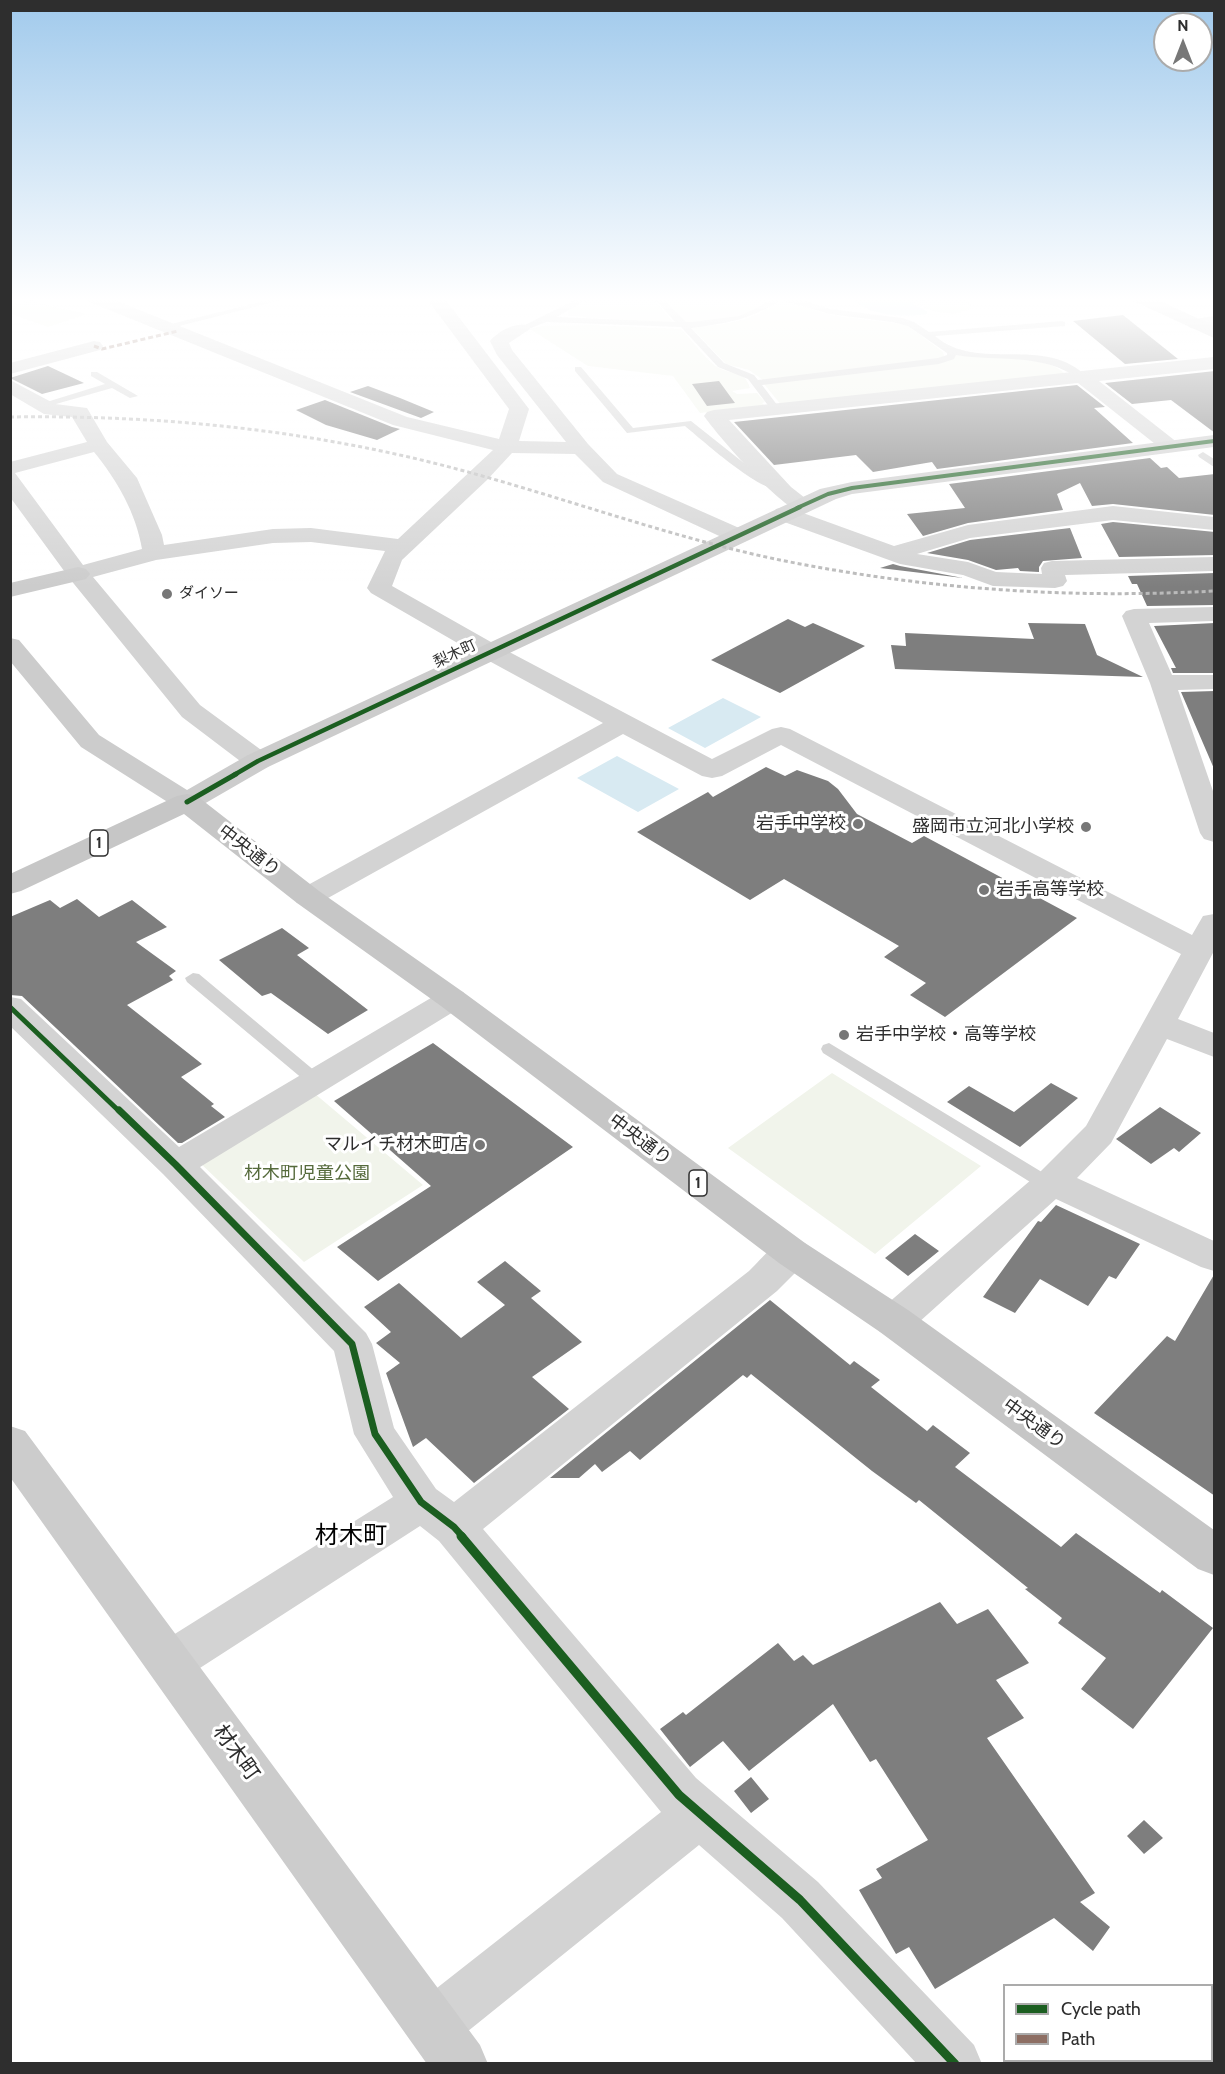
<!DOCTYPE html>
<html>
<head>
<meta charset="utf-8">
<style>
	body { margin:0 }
	#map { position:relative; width:1225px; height:2074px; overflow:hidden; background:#fff; font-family:Cabin,sans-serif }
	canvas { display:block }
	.frame { position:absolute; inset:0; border:12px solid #2e2e2e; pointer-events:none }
	.legend { position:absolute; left:1003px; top:1984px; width:210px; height:78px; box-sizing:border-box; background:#fff; border:2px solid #ababab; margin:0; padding:8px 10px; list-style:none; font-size:18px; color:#2e2e2e }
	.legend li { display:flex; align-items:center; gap:12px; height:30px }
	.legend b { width:30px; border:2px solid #ababab }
	.north { position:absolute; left:1153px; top:12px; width:60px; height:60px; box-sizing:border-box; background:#fff; border:2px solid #ababab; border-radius:50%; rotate:0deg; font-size:16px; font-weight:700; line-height:24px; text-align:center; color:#2e2e2e }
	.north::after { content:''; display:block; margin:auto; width:21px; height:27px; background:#777; clip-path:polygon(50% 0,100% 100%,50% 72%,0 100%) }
</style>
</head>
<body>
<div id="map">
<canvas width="1225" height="2074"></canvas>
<div class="frame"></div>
<ul class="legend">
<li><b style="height:8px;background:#1b5e20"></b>Cycle path</li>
<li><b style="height:8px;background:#8d6e63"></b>Path</li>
</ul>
<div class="north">N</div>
</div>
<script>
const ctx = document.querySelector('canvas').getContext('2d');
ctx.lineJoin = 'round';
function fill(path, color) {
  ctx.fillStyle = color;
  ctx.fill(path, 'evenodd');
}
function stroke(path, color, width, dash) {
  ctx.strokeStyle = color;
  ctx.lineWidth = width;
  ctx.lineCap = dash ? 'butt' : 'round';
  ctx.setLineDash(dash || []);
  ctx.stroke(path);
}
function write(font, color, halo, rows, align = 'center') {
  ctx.font = font + ' Cabin,"Noto Sans JP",sans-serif';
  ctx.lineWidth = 6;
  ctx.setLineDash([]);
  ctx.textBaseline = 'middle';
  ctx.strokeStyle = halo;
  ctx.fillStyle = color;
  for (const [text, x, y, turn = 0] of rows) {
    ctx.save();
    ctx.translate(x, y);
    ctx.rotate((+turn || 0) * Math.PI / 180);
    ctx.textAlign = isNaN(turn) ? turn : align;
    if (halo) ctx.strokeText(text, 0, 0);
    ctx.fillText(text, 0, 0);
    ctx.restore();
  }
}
fill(new Path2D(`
	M594,297H652L674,323L568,316V310Z
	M661,297H771C752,321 714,320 686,324Z
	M940,297L963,299L958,297L979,298L966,300L972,307C958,318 932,313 918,304L922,301Z
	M32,300C50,308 68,309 87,314L48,327L11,314V305Z
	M782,300L831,315L907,325L943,352L944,356L935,360L763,380L749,370L726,364L692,328C732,323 747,323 782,300Z
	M589,325L681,329C691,339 706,360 717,367C731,375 745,370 750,388L732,391L737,394L757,393L765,402L762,403L764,405L700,413L673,376L588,366L530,329L542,326Z
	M956,355C981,357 1050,355 1065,374L782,406L764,384L941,363L953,358Z
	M832,1073L981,1166L875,1254L728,1148Z
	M314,1093L423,1185L304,1262L198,1161Z`), '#f1f4eb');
fill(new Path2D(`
	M850,297H933L913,304L927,311V314C903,318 868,316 850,297Z
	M723,698L761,717L705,748L668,728Z
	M617,756L679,789L638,812L577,778Z`), '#d8eaf2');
fill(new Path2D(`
	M1123,315L1178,359L1125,364L1073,321Z
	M48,366L84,383L42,394L10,378Z
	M1215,371V433L1171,400L1132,404L1105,383Z
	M719,381L735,403L707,406L692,384Z
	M1077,385L1105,407L1094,408L1133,443L937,469L932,462L873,472L856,455L774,465L734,422Z
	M368,386L400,398L434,412L421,418L350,392Z
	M325,400L392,427L400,429L377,440L326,425L296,410Z
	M1150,458L1161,468L1167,467L1179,478L1215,474V515L1113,504L1092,506L1080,483L1057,494L1063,510L968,523L923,536L907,514L965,508L949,484Z
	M1113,522L1215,532V555L1119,557L1101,524Z
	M1070,528L1082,558L1043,561L1039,567V572L1020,571L1018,568L996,570L968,560L927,553L970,540Z
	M893,564L900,566L963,578L880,568Z
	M1215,573V605L1147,606L1137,584H1132L1128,576Z
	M788,619L805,627L813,623L865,646L780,693L711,660Z
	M1028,623L1085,624L1097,655L1143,677L895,669L891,645L906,646L905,633L1034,639Z
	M1215,623V673H1173L1171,668H1176L1154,626Z
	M1215,691V771L1181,692Z
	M766,767L785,776L797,770L828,781L838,789L857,814L912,843L924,836L1077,918L945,1017L910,995L926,983L884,957L899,946L784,879L750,900L637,832L708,792L713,797Z
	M77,899L99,917L132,900L167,927L136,942L176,971L169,976L173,980L127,1005L202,1064L181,1077L214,1104L211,1106L225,1117L182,1143H178L22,996L10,995V917L50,900L60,908Z
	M282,928L309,948L297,955L368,1010L328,1034L271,993L262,996L219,960Z
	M433,1043L573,1147L378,1281L337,1247L431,1186L334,1101Z
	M1051,1083L1078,1098L1020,1147L947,1102L969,1086L1014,1112Z
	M1160,1107L1201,1133L1179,1152L1174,1148L1151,1164L1116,1139Z
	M1056,1205L1140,1244L1116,1279L1109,1276L1088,1306L1040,1279L1015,1313L983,1297L1038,1221L1041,1222Z
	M915,1234L939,1251L908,1276L885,1258Z
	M505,1261L541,1291L531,1298L582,1342L532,1377L569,1409L474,1483L426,1438L413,1447L386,1373L400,1363L376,1343L391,1332L364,1307L399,1283L461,1338L505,1305L477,1282Z
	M1215,1273V1496L1094,1413L1167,1336L1175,1341Z
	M770,1300L850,1365L854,1361L880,1380L871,1387L927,1431L933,1425L970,1453L955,1467L1061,1547L1076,1533L1160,1593L1162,1590L1213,1628L1133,1729L1081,1689L1106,1658L1058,1623L1062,1618L1025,1589L1028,1588L919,1500L916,1503L872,1471L751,1374L747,1378L743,1375L640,1460L630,1451L602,1472L595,1464L579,1478H550Z
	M940,1602L957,1624L988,1609L1029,1663L996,1680L1024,1718L987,1738L1095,1893L1080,1902L1110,1927L1093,1951L1054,1918L935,1989L909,1947L896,1954L859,1890L882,1878L876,1869L928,1840L876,1759L870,1762L833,1704L749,1771L723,1741L690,1767L660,1729L683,1712L686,1715L778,1643L794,1661L803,1655L813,1665Z
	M751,1777L769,1799L751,1813L734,1791Z
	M1144,1820L1163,1838L1144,1854L1127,1836Z`), '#7e7e7e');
fill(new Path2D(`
	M281,297H294L167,329L163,326Z
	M581,297H591L557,317L675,322L653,297H661L686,322H692L739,316L759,307L774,297H794L830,309L902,318L914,322L929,332L1062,321L1065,322V326L935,336C977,373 1046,334 1087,377L1079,379C1042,352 998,362 956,355L954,359L939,364L762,385L781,410L776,413L773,412L748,379L718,367L681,327L546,322L521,332L517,329ZM781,300L830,314L892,322L908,326L947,353V355L938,358L758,380L754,375L724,363L691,328C724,324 753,319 781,300Z
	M575,367H581L633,428L691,421L754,471L780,487L779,489C760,492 702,440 685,426L627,433L575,371Z
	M91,372H97L138,396L130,398L112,388L42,408L37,405L105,384L91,376Z
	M1203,452L1214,459V467L1199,457L1198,455Z
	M193,973L199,974L322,1077L324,1081L322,1085H310L187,982L185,978Z
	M829,1043L1055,1180L1058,1185L1055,1190L1049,1192L1043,1190L823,1053L821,1049L823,1045Z`), '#d3d3d3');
fill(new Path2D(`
	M84,297H107L407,417L499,439L509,409L430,303L433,299H445L529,409L519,441L566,442L497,355L490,341C497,332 515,322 527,325L530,329L509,343L512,350L588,444L617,474L746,531L749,536L746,541L738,543L730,541L603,482L575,454L512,453L487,480L402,560L392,586L498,646L712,759L772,729L781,727L790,729L1192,935L1203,916L1214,914V951L1178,1019L1214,1033V1057L1167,1039L1111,1143L1077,1178L1214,1241V1271L1201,1267L1056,1199L908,1332L894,1336L880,1332L874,1321L880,1310L1039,1173L1086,1126L1181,954L781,745L722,776L712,778L702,776L623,734L319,903L308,906L297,903L293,897L297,891L603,723L480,656L371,593L367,588L385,551L311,542L273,543L156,560L93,577L200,705L268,755L272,761L268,767L258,769L248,767L182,717L70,579L10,497V462L87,442L72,417L44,414L10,394V380L55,404L87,408L107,442L137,478L162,535L164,545L273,529L311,528L398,539L493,450L393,425L87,301ZM94,452C117,480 136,513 142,549L83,565L15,473Z
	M1214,316V326L1196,329L1190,328L1187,324L1190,320Z
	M94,341L100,342L103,346L100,350L10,374V363Z
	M1214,357V369L1099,381L1178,443L1181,447L1178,451H1164L1078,383L729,420L791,487L814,505L811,510C806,511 802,512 797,510C776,502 718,436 704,416L707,412L714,410Z
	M1113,506L1214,517V530L1113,520L970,538L917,554L968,562L996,572L1042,574L1041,568L1044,563L1052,561L1214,557V571L1065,575L1067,581L1063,586L1055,588L993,586L963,575L900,564L776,519L773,514L776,509L784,507L792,509L894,546L968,525Z
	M1214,607V621L1149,623L1172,675H1214V689L1178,690L1214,794V842L1204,839L1200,833L1150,683L1122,616L1126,611L1134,609Z
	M452,988L463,992L468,999L463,1006L200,1167L366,1333L372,1344L394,1428L436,1489L454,1502L749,1271C768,1253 777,1234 805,1243L811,1253L805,1263L777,1291L483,1529L696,1778L818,1882L974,2045L982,2064H917L782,1918L699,1845L452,2044L433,2052L414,2044L406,2025L414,2006L661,1812L439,1541L420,1526L186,1677L170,1684L154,1677L147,1662L154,1647L393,1497L354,1434L334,1351L163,1174L10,1026V997L21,999L179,1147L441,992Z`), '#d3d3d3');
fill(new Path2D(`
	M1131,297H1152L1214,326V338L1133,301Z
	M1214,435V447L852,494L836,499L268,767L197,808L187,810L177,808L81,747L10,661V638L19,640L99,735L187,790L248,755L820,489L852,482Z
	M78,567L86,569L90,574L86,579L10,597V583Z
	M10,1426L25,1431L480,2045L488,2064H427L10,1477Z`), '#ccc');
fill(new Path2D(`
	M187,794L197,796L319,891L463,992L805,1243L908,1310L1214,1530V1575L1198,1569L880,1332L779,1263L441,1006L297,903L184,814L21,891L10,894V874L177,796Z`), '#c6c6c6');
stroke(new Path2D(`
	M10,417C146,415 280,427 413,458C537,487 655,534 780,560C924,589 1067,599 1214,591`), '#bababa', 3, [4, 3]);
stroke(new Path2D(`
	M94,346L102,349L178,331`), '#8d6e63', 3, [5, 3]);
stroke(new Path2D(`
	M797,508L828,494L852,488L1214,441`), '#1b5e20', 4);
stroke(new Path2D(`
	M234,775L258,761L800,507`), '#1b5e20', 4.5);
stroke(new Path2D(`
	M187,802L236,774
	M10,1007L120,1112`), '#1b5e20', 5);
stroke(new Path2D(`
	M119,1110L176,1165L352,1344L375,1434L421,1502L454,1527L463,1537`), '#1b5e20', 7);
stroke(new Path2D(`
	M461,1536L679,1795L800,1900L955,2064`), '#1b5e20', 9);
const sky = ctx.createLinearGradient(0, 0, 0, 587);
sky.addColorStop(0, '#a1caec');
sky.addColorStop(0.51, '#fff');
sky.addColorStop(1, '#ffffff00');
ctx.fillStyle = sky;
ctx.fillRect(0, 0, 1225, 587);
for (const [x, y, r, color] of [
	[167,594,6,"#777"],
	[858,824,6,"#777"],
	[1086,827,6,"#777"],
	[984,890,6,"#777"],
	[844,1035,6,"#777"],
	[480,1145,6,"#777"]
]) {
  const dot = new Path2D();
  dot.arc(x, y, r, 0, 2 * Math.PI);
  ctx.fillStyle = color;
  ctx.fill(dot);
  stroke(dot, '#fff', 2);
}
write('15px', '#2e2e2e', '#fff', [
	["ダイソー",179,594]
], 'left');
write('15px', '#2e2e2e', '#fff', [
	["梨木町",455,654,-25]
]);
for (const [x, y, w] of [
	[99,843,18],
	[698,1183,18]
]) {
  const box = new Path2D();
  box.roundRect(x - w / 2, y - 13, w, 26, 4.5);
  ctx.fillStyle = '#fff';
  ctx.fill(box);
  stroke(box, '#2e2e2e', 1.5);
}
write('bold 16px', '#2e2e2e', null, [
	["1",99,843],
	["1",698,1183]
]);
write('18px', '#2e2e2e', '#fff', [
	["岩手中学校",846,824],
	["盛岡市立河北小学校",1074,827],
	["岩手高等学校",996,890,"left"],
	["岩手中学校・高等学校",856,1035,"left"],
	["マルイチ材木町店",468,1145]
], 'right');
write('18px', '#2e2e2e', '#fff', [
	["中央通り",249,851,38],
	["中央通り",640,1140,37],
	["中央通り",1034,1424,36]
]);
write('18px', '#556a3b', '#fff', [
	["材木町児童公園",307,1174]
]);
write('21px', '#2e2e2e', '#fff', [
	["材木町",236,1753,54]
]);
write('24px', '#000', '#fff', [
	["材木町",351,1536]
]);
</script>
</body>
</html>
